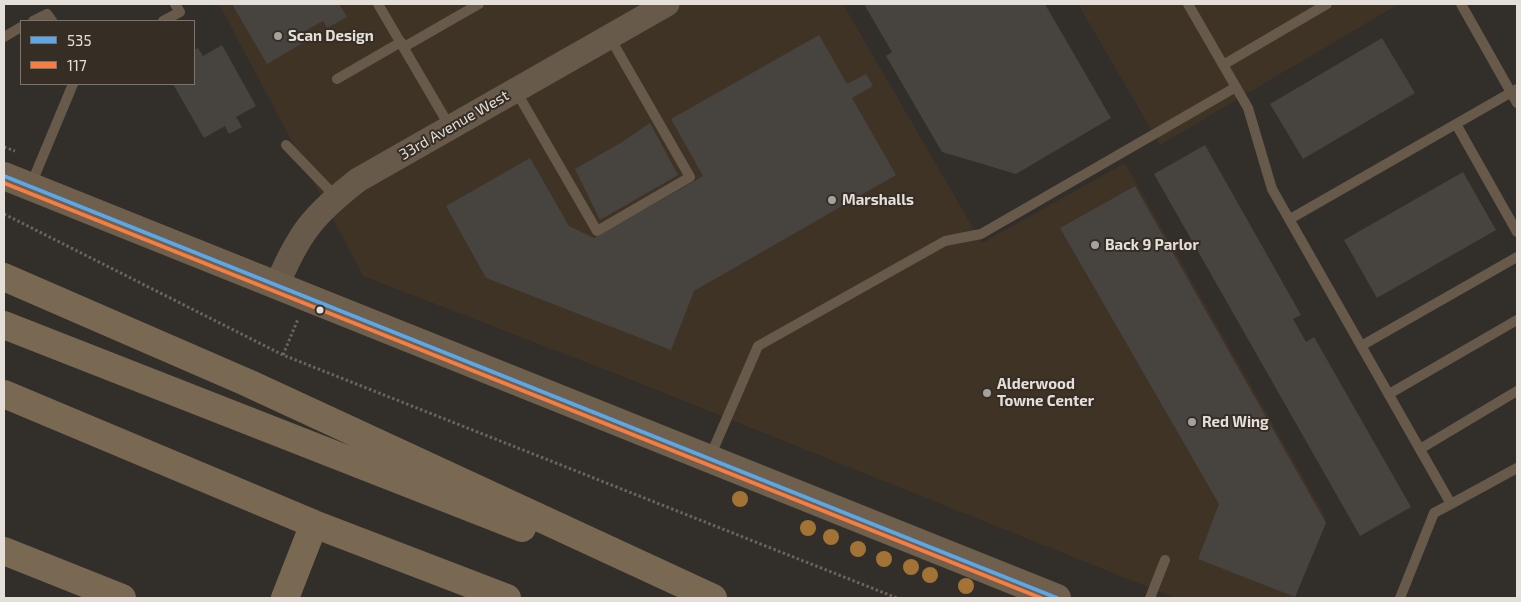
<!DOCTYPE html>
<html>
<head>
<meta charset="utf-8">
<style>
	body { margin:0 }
	#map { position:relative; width:1521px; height:602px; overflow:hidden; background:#322e29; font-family:"Exo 2",sans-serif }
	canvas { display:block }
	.frame { position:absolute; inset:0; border:5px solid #e4dfd9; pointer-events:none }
	.legend { position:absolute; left:20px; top:20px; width:175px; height:65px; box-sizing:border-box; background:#362e25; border:1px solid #7c756d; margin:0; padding:6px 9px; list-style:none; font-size:15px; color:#e4dfd9 }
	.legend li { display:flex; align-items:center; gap:10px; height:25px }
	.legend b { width:25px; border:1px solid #7c756d }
</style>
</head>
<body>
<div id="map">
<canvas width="1521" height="602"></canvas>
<div class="frame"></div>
<ul class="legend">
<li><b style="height:6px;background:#5aa8eb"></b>535</li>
<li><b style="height:6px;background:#f77d43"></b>117</li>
</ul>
</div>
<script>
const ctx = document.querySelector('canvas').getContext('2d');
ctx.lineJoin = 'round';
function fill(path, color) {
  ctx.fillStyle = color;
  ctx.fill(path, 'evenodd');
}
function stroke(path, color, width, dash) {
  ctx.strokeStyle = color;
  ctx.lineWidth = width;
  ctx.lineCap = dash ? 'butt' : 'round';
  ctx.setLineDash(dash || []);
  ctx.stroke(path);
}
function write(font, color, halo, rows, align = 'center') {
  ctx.font = font + ' "Exo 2",sans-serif';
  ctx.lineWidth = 4;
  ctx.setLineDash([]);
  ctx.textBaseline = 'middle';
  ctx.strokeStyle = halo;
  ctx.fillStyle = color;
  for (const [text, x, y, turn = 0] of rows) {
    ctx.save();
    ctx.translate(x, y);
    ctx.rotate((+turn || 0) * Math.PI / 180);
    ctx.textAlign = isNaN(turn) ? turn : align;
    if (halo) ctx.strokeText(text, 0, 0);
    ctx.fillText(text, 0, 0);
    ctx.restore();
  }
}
fill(new Path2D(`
	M219,4H843L982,243L1125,163L1326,518L1295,598H1175L629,379L363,276Z
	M1078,4H1399L1160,145Z`), '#3f3326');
fill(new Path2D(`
	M232,4H339L347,17L327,28L323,21L303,32L308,40L267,64Z
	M864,4H1045L1111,118L1016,174L942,152L886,56L892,52Z
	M819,35L847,84L866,74L873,86L852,98L896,175L694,291L671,350L486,278L446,206L530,158L569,226L594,238L703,176L671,119Z
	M1382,38L1415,93L1303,159L1270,104Z
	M222,45L256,106L236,117L242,127L229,134L225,126L204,138L173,84H194V50L198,48L203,56Z
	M650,123L678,175L600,220L575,169L622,142Z
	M1205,145L1301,315L1293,319L1306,342L1314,337L1411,507L1360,536L1154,174Z
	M1463,172L1496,230L1377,298L1344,240Z
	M1135,186L1326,523L1295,597L1198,559L1219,504L1060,228Z`), '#47433f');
stroke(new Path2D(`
	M4,147L15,151
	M4,214L283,355L897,598
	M283,355L298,319`), '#6b6459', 3, [2.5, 2.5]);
stroke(new Path2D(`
	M378,4L450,127
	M1188,4L1248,108L1272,189L1451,504L1434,513L1400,598
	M1461,4L1517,103
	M33,21L47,14L52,21
	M163,21L180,12L175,4
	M4,37L21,27
	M404,47L479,4
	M1223,65L1327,4
	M337,79L401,42
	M516,91L597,231L690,177L609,36
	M1456,124L1517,232
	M286,145L336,197
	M30,187L73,84
	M1290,219L1517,89
	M1361,346L1517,257
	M1389,394L1517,320
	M1420,449L1517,391
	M710,457L758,346L945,241L981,234L1236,87
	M1451,504L1517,468
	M1150,598L1165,560`), '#675a4b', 10);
stroke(new Path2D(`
	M277,285C299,233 313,215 358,180L667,4`), '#675a4b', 25);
stroke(new Path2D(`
	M4,176L1057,598`), '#6e604d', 28);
stroke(new Path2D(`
	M4,277L248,383L713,598
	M4,325L522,528
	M4,394L314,524L507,598
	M4,551L122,598
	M285,598L314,524`), '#796852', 28);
stroke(new Path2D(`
	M4,176L1057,598`), '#5aa8eb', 4);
stroke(new Path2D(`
	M4,183L1041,598`), '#f77d43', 4);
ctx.fillStyle = '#a27335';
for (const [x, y] of [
	[740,499],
	[808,528],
	[831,537],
	[858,549],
	[884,559],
	[911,567],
	[930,575],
	[966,586]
]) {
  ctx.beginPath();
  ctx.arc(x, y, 8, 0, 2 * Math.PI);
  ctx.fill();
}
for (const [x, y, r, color] of [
	[278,36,5,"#a6a19b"],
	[832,200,5,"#a6a19b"],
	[1095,245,5,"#a6a19b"],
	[320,310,4.5,"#e4dfd9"],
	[987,393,5,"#a6a19b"],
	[1192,422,5,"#a6a19b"]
]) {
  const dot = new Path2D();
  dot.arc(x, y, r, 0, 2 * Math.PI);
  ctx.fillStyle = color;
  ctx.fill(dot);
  stroke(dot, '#362e25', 2);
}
write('bold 15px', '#e4dfd9', '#362e25', [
	["Scan Design",288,36],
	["Marshalls",842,200],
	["Back 9 Parlor",1105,245],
	["Alderwood",997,384],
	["Towne Center",997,401],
	["Red Wing",1202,422]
], 'left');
write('15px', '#e4dfd9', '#362e25', [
	["33rd Avenue West",454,125,-30]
]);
</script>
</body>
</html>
